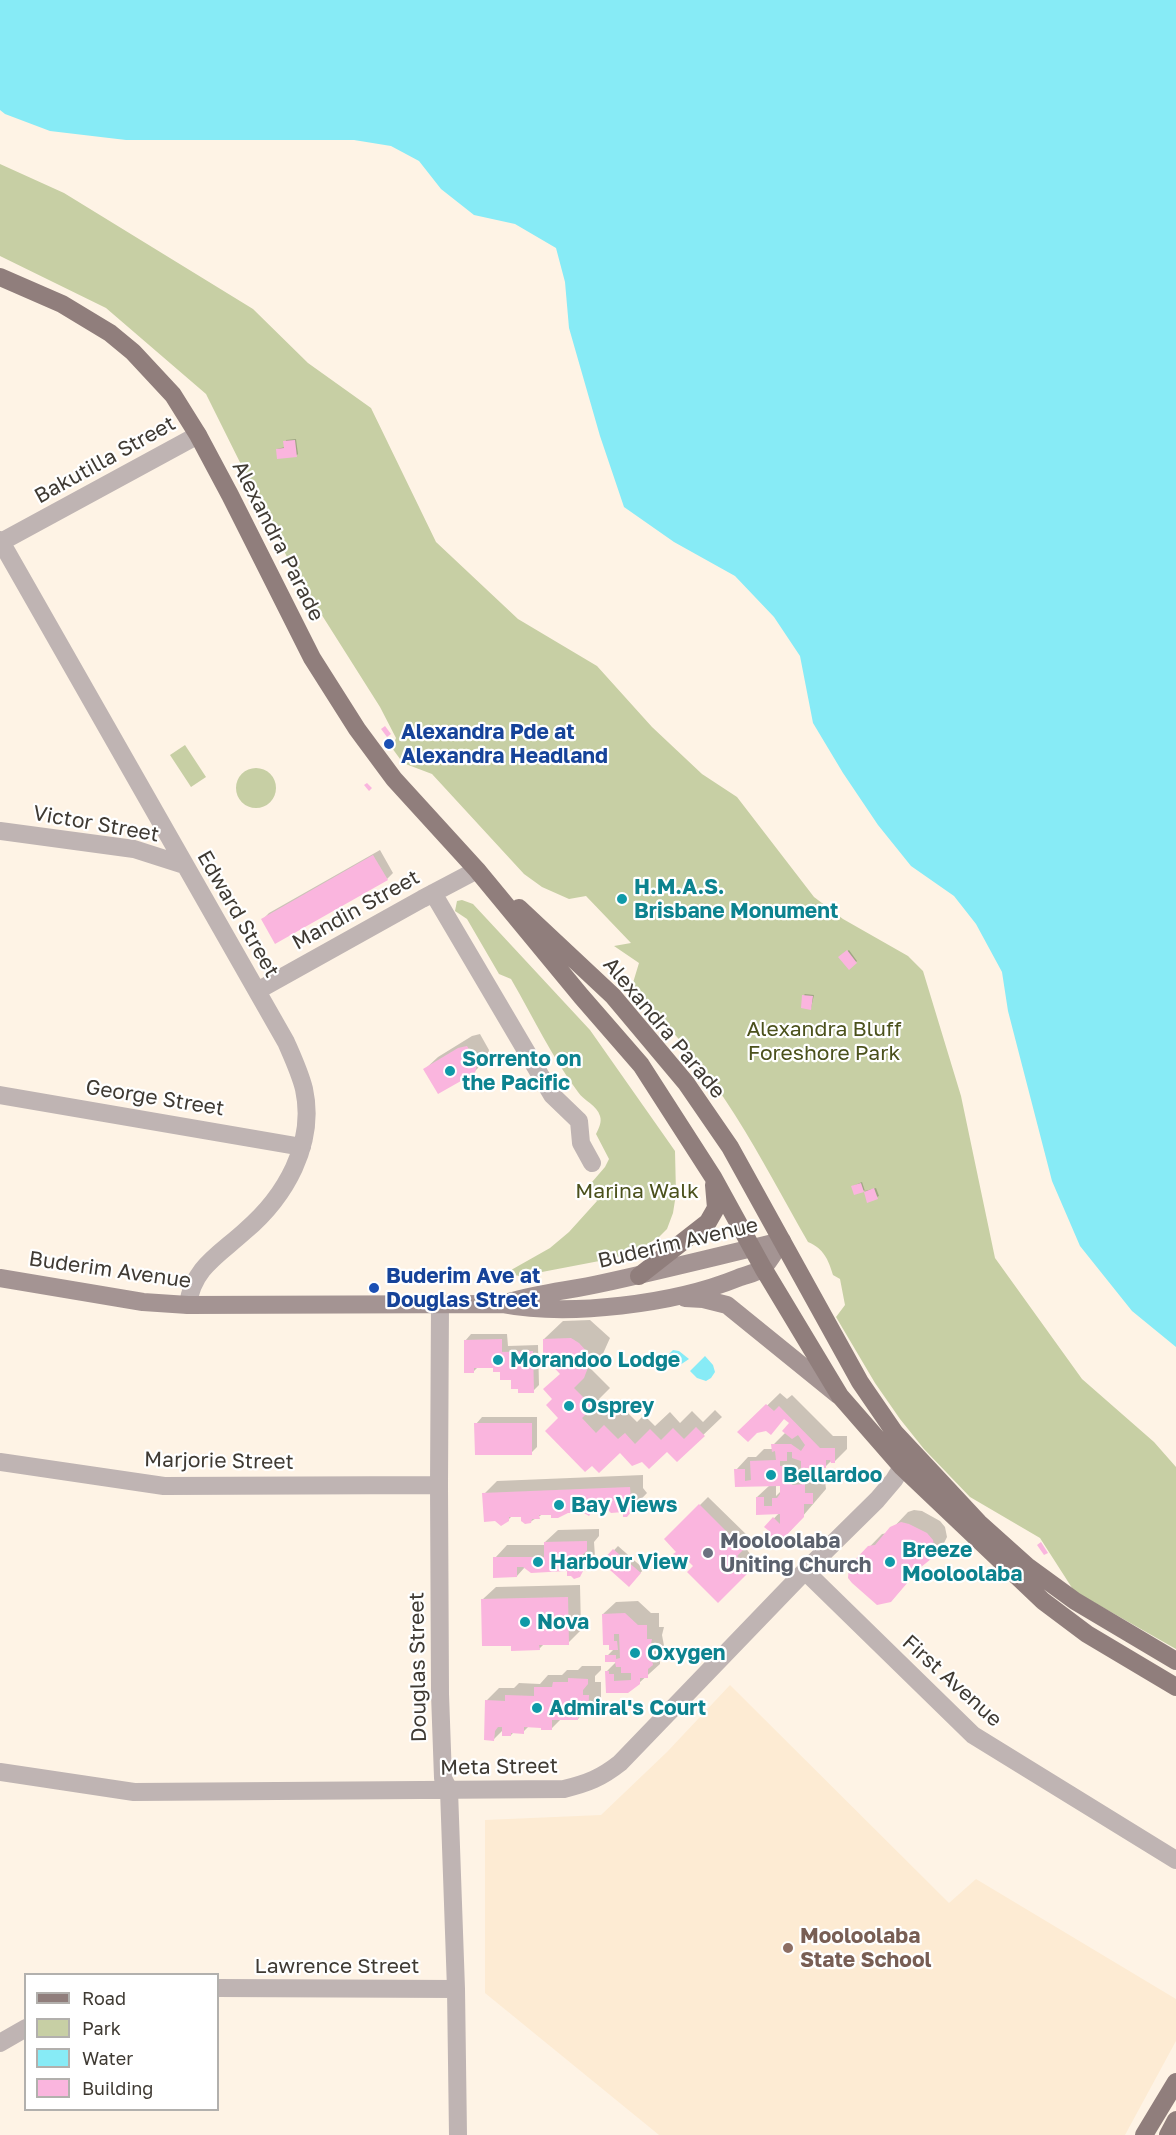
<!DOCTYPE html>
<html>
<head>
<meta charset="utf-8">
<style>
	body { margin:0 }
	#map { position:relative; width:1176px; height:2135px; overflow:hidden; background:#fef3e5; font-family:"Golos Text",sans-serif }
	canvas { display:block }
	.legend { position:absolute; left:24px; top:1973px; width:195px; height:138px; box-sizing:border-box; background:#fff; border:2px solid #b2b0ad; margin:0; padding:8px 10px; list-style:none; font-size:18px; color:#3f3a33 }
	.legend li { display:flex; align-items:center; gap:12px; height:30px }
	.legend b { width:30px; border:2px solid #b2b0ad }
</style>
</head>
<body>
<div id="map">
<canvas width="1176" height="2135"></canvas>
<ul class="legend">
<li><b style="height:8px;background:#907e7c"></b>Road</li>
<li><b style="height:16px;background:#c7cfa4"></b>Park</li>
<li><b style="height:16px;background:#87ebf6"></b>Water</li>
<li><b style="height:16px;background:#fab5de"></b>Building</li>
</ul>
</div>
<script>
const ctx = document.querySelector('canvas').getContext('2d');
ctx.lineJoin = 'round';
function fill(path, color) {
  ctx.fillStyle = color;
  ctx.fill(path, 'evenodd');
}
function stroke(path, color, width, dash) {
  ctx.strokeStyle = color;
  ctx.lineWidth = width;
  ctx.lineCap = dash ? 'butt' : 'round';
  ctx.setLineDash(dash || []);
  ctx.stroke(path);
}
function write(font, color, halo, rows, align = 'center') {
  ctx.font = font + ' "Golos Text",sans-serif';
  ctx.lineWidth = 4.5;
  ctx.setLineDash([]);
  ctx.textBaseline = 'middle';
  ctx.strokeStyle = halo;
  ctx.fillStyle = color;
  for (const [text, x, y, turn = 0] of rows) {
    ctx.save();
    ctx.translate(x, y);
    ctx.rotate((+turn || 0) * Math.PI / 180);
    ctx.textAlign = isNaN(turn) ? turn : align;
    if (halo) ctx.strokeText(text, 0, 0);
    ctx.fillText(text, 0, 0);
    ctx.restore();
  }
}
fill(new Path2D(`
	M730,1685L949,1903L976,1879L1176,1999V2041L1125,2135H659L485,1993V1820L601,1815L667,1752Z`), '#fdebd3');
fill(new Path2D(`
	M0,164L64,193L253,309L308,363L371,408L436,542L518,619L597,666L652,727L702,774L737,797L814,897L843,919L908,956L923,971L961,1096L995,1258L1082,1379L1154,1442L1176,1467V1649L1074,1591L1040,1538L970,1497L924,1449L900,1419L875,1383L836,1317L845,1305L840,1279L833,1275C828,1259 824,1249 808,1242C784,1200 761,1156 735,1115C706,1068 669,1027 632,986L639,963L614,946L631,943L586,896L569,899L542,887L524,874L432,774L403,763L392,748L396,738L380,707L294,571L206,394L106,308L0,256Z
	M185,745L206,777L191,787L170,755Z
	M236 788a20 20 0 1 1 40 0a20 20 0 1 1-40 0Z
	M462,900L473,904L590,1030L675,1151L676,1194L673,1213L667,1229L659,1237L641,1248L615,1258L521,1276L504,1274L550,1248L569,1232L597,1201L586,1189L605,1167L609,1159L596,1134C599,1128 602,1122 600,1116C597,1105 584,1101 578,1092C552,1057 533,1017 511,979L499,974L467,919L455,911L457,901Z`), '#c7cfa4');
fill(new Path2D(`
	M0,0H1176V1347L1132,1311L1080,1246L1052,1181L1008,1011L1002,972L976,924L954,896L911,866L878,825L843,773L813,723L800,656L774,617L735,576L674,542L624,507L600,436L569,328L565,282L556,248L515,224L474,215L441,189L419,161L391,146L354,140H126L50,131L5,114L0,110Z
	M673,1350L679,1351L689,1359L674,1369L669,1362V1354Z
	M705,1356L713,1365L715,1372L711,1378L706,1381L697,1378L690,1371Z`), '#87ebf6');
fill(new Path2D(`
	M296,439L298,454L297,455L277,449L285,447L286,440Z
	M380,850L393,873L387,879L263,919L269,913Z
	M849,950L857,961L849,968L840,957Z
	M805,994L814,995L811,1008L804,995Z
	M480,1034L489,1050L487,1059L474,1072L425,1069L438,1057L472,1036Z
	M862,1182L865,1191L876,1188L879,1196L868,1201L865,1190L855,1193L853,1186Z
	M590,1320L610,1338L601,1358L591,1369L610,1388L599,1399L615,1416L623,1408L637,1422L644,1415L655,1426L670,1412L680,1423L692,1411L703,1422L715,1410L722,1417L677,1460L667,1450L620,1451L560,1418L554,1399L561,1373L544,1339L563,1321Z
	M471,1334H507L508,1346L538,1345L539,1385L533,1391L495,1366L478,1367L474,1371L465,1341Z
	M780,1393L787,1399L792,1395L833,1436H847V1449L834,1462L832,1460L825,1467H804V1473L817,1472L818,1481H825L826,1489L790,1531H770L766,1527L780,1512L758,1513L757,1497L770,1485L736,1486V1470L748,1457H756L764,1449H773V1445L786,1432L791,1423L785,1418L767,1430L740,1432ZM776,1485H781V1491L776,1496Z
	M482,1417H537V1447L531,1453L476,1424Z
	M643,1475V1488L647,1493L626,1515L624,1510L597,1506L584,1511L543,1514L530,1522L523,1515H513L508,1520L484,1494L497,1481Z
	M708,1497L752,1540L745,1547L756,1562L718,1601L696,1566L666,1539Z
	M914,1510L922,1511L940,1521L945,1527L947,1537L943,1545L922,1565L891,1601L851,1566L882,1534L888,1533L908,1512Z
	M599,1529V1536L594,1542L595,1557L579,1576L569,1570L525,1567L517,1576L495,1558L507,1545H545V1542L558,1530Z
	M618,1546L644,1569L629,1585L603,1562Z
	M580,1585L581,1630L568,1643L544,1644L539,1649L483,1599L496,1587Z
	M638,1601L651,1613H659V1627H664L662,1635L665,1651L660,1656V1664L639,1683L607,1692V1671L618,1660L607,1656L614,1649L603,1614L616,1602Z
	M582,1666H601V1670L595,1676V1682H601V1702L588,1715H582L578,1719L562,1718L551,1729L542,1726H529L523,1732H514L511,1735L503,1730L494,1739L486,1701L499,1688H514L519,1683L540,1684L548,1675H562L567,1670H578Z`), '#0003');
fill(new Path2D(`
	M295,440L297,457L277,459L276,449L284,448L283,441Z
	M385,726L391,734L387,737L381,729Z
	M367,783L372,788L369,791L364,785Z
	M373,855L388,880L275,944L261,919Z
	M847,950L857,963L849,970L838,957Z
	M802,995L813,996L811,1010L801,1008Z
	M467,1046L477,1064L475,1073L438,1094L423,1069L458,1048Z
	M861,1183L864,1192L874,1188L878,1199L867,1203L864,1192L854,1195L851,1186Z
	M571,1338L579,1343L592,1357L584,1378L574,1388L593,1407L582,1418L596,1433L604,1425L618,1439L625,1433L635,1444L650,1429L661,1440L673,1428L684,1439L696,1427L705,1436L677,1462L667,1452L649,1469L642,1462L632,1466L620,1453L599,1473L592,1466L585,1472L545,1431L558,1418L546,1405L552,1399L543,1389L560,1374L543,1356V1339Z
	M502,1339V1352L533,1351L534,1393H518V1389H511V1380H500V1372H493V1368H474V1373H464V1340Z
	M766,1404L774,1411L779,1406L820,1448H835V1463H831L830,1460H826V1468H801V1461L792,1458V1452H787V1461H780V1466H791L792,1485L805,1484V1493H813V1504H804V1517L777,1545L768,1537L769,1531L764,1527L773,1517L780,1524V1514L756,1515V1497H764V1506H772V1498H777L780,1494V1486L735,1487L734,1469H745V1481L751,1480L750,1461L776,1460L775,1451L772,1452L771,1444H791L801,1451L805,1445L798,1435L792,1439L782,1431L789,1423L784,1419L771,1435L766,1431L757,1433L748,1442L737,1432Z
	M474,1423H532V1455H475Z
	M630,1487L631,1501L634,1503L635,1507L627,1517H623V1512L611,1513L606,1508H595L589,1516L584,1513H568L558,1518H551V1515H539L540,1519H532L531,1523L525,1524L521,1521V1517H509V1521L501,1526L495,1521L484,1522L482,1493Z
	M699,1504L744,1549L737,1556L749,1572L718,1603L687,1572L693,1566L688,1561L684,1565L673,1554L676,1552L664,1539Z
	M901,1522L909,1524L927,1533L933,1540L935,1551L931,1559L910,1576L908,1582L891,1602L877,1605L852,1583L848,1578L849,1566L868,1546L875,1545L890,1527Z
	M587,1541V1551L582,1555L583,1571L580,1577L574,1579L571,1576H567V1571L531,1573L523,1567H517V1577L493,1578V1557H544V1542Z
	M1041,1542L1048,1553L1044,1555L1037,1545Z
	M613,1549L641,1573L629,1587L601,1562Z
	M568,1597L569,1645H539L540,1650L511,1651V1646H482L481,1599Z
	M625,1613L638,1625H647V1639H652L650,1648L653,1665L648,1669V1678H640V1684L628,1693H606L605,1671H609V1674H614V1681L631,1680V1673H621V1667H616L615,1662H605V1655H616V1659L620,1658L619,1634H614V1641H617L618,1650H609V1645H603L602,1614Z
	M568,1678L588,1679V1684L583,1690V1695H589L588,1716H578V1720H552V1730H541V1728L524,1727V1734L511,1733V1736H502V1727H498L495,1731L494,1741L484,1740L485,1700L505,1701V1695L534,1696V1687H552L553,1682H568Z`), '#fab5de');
stroke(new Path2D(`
	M0,540L286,1042C293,1058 300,1073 304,1089C316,1144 285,1197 245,1231C220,1254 192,1268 188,1305
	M1,542L198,435
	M0,831L134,849L184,865
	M433,893L552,1095L579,1121L581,1143L592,1163
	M257,991L422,899L477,870
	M0,1095L302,1147
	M440,1305L439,1485L440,1694L443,1778L449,1790L456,1989L458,2135
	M0,1462L164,1486L439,1485
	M805,1571L973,1735L1176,1860
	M0,1772L134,1792L564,1789C588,1783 601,1778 620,1763L805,1571L877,1500L894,1480L902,1467L904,1454
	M218,1988L456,1989
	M0,2043L26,2028`), '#bfb4b3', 18);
stroke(new Path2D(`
	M0,1278L143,1302L188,1305L502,1304C569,1317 674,1304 738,1278C745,1275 757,1273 763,1268C770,1261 776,1249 782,1241
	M685,1298L703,1299L727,1305L838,1395
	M509,1302C540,1293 572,1290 603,1283C663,1270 722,1255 782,1241`), '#a49493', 18);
stroke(new Path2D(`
	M0,277L62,304L110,333L133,352L173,395L198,435L230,495L312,658L357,729L394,779L477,870L581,996L641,1065L713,1177L763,1268L840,1396L902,1467L1043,1601L1087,1634L1176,1687
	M519,908L613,996L686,1083L730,1147L860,1382L895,1433L979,1523L1027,1566L1075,1601L1176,1661
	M639,1276L708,1222L716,1208L714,1185
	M1144,2135L1176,2082
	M1168,2135L1176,2120`), '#907e7c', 18);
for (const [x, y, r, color] of [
	[389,744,6,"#1a4fb4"],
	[622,899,6,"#0f9aa8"],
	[450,1071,6,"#0f9aa8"],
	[374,1288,6,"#1a4fb4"],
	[498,1360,6,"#0f9aa8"],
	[569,1406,6,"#0f9aa8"],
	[771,1475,6,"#0f9aa8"],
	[559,1505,6,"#0f9aa8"],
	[708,1553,6,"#6b7280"],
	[538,1562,6,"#0f9aa8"],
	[890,1562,6,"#0f9aa8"],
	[525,1622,6,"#0f9aa8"],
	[635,1653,6,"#0f9aa8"],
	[537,1708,6,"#0f9aa8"],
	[788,1948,6,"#8d6e63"]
]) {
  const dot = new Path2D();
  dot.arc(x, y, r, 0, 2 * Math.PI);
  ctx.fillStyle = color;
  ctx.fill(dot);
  stroke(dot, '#fff', 2);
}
write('21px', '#3f3a33', '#fff', [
	["Bakutilla Street",105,460,-29],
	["Alexandra Parade",278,541,63],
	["Victor Street",96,824,10],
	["Mandin Street",356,910,-29],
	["Edward Street",238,914,60],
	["Alexandra Parade",664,1028,50],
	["George Street",155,1098,9],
	["Buderim Avenue",678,1243,-13],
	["Buderim Avenue",110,1270,8],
	["Marjorie Street",219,1461,1],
	["Douglas Street",418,1667,-91],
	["First Avenue",952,1681,42],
	["Meta Street",499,1767,-1],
	["Lawrence Street",337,1966]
]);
write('bold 21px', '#164399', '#fff', [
	["Alexandra Pde at",401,732],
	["Alexandra Headland",401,756],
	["Buderim Ave at",386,1276],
	["Douglas Street",386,1300]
], 'left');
write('bold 21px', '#0d838f', '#fff', [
	["H.M.A.S.",634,887],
	["Brisbane Monument",634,911],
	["Sorrento on",462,1059],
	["the Pacific",462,1083],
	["Morandoo Lodge",510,1360],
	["Osprey",581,1406],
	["Bellardoo",783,1475],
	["Bay Views",571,1505],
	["Breeze",902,1550],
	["Mooloolaba",902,1574],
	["Harbour View",550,1562],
	["Nova",537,1622],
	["Oxygen",647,1653],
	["Admiral's Court",549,1708]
], 'left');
write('21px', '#4b511c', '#fff', [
	["Alexandra Bluff",824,1029],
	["Foreshore Park",824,1053],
	["Marina Walk",637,1191]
]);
write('bold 21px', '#5b616d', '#fff', [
	["Mooloolaba",720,1541],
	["Uniting Church",720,1565]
], 'left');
write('bold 21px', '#785e54', '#fff', [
	["Mooloolaba",800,1936],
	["State School",800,1960]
], 'left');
</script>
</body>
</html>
